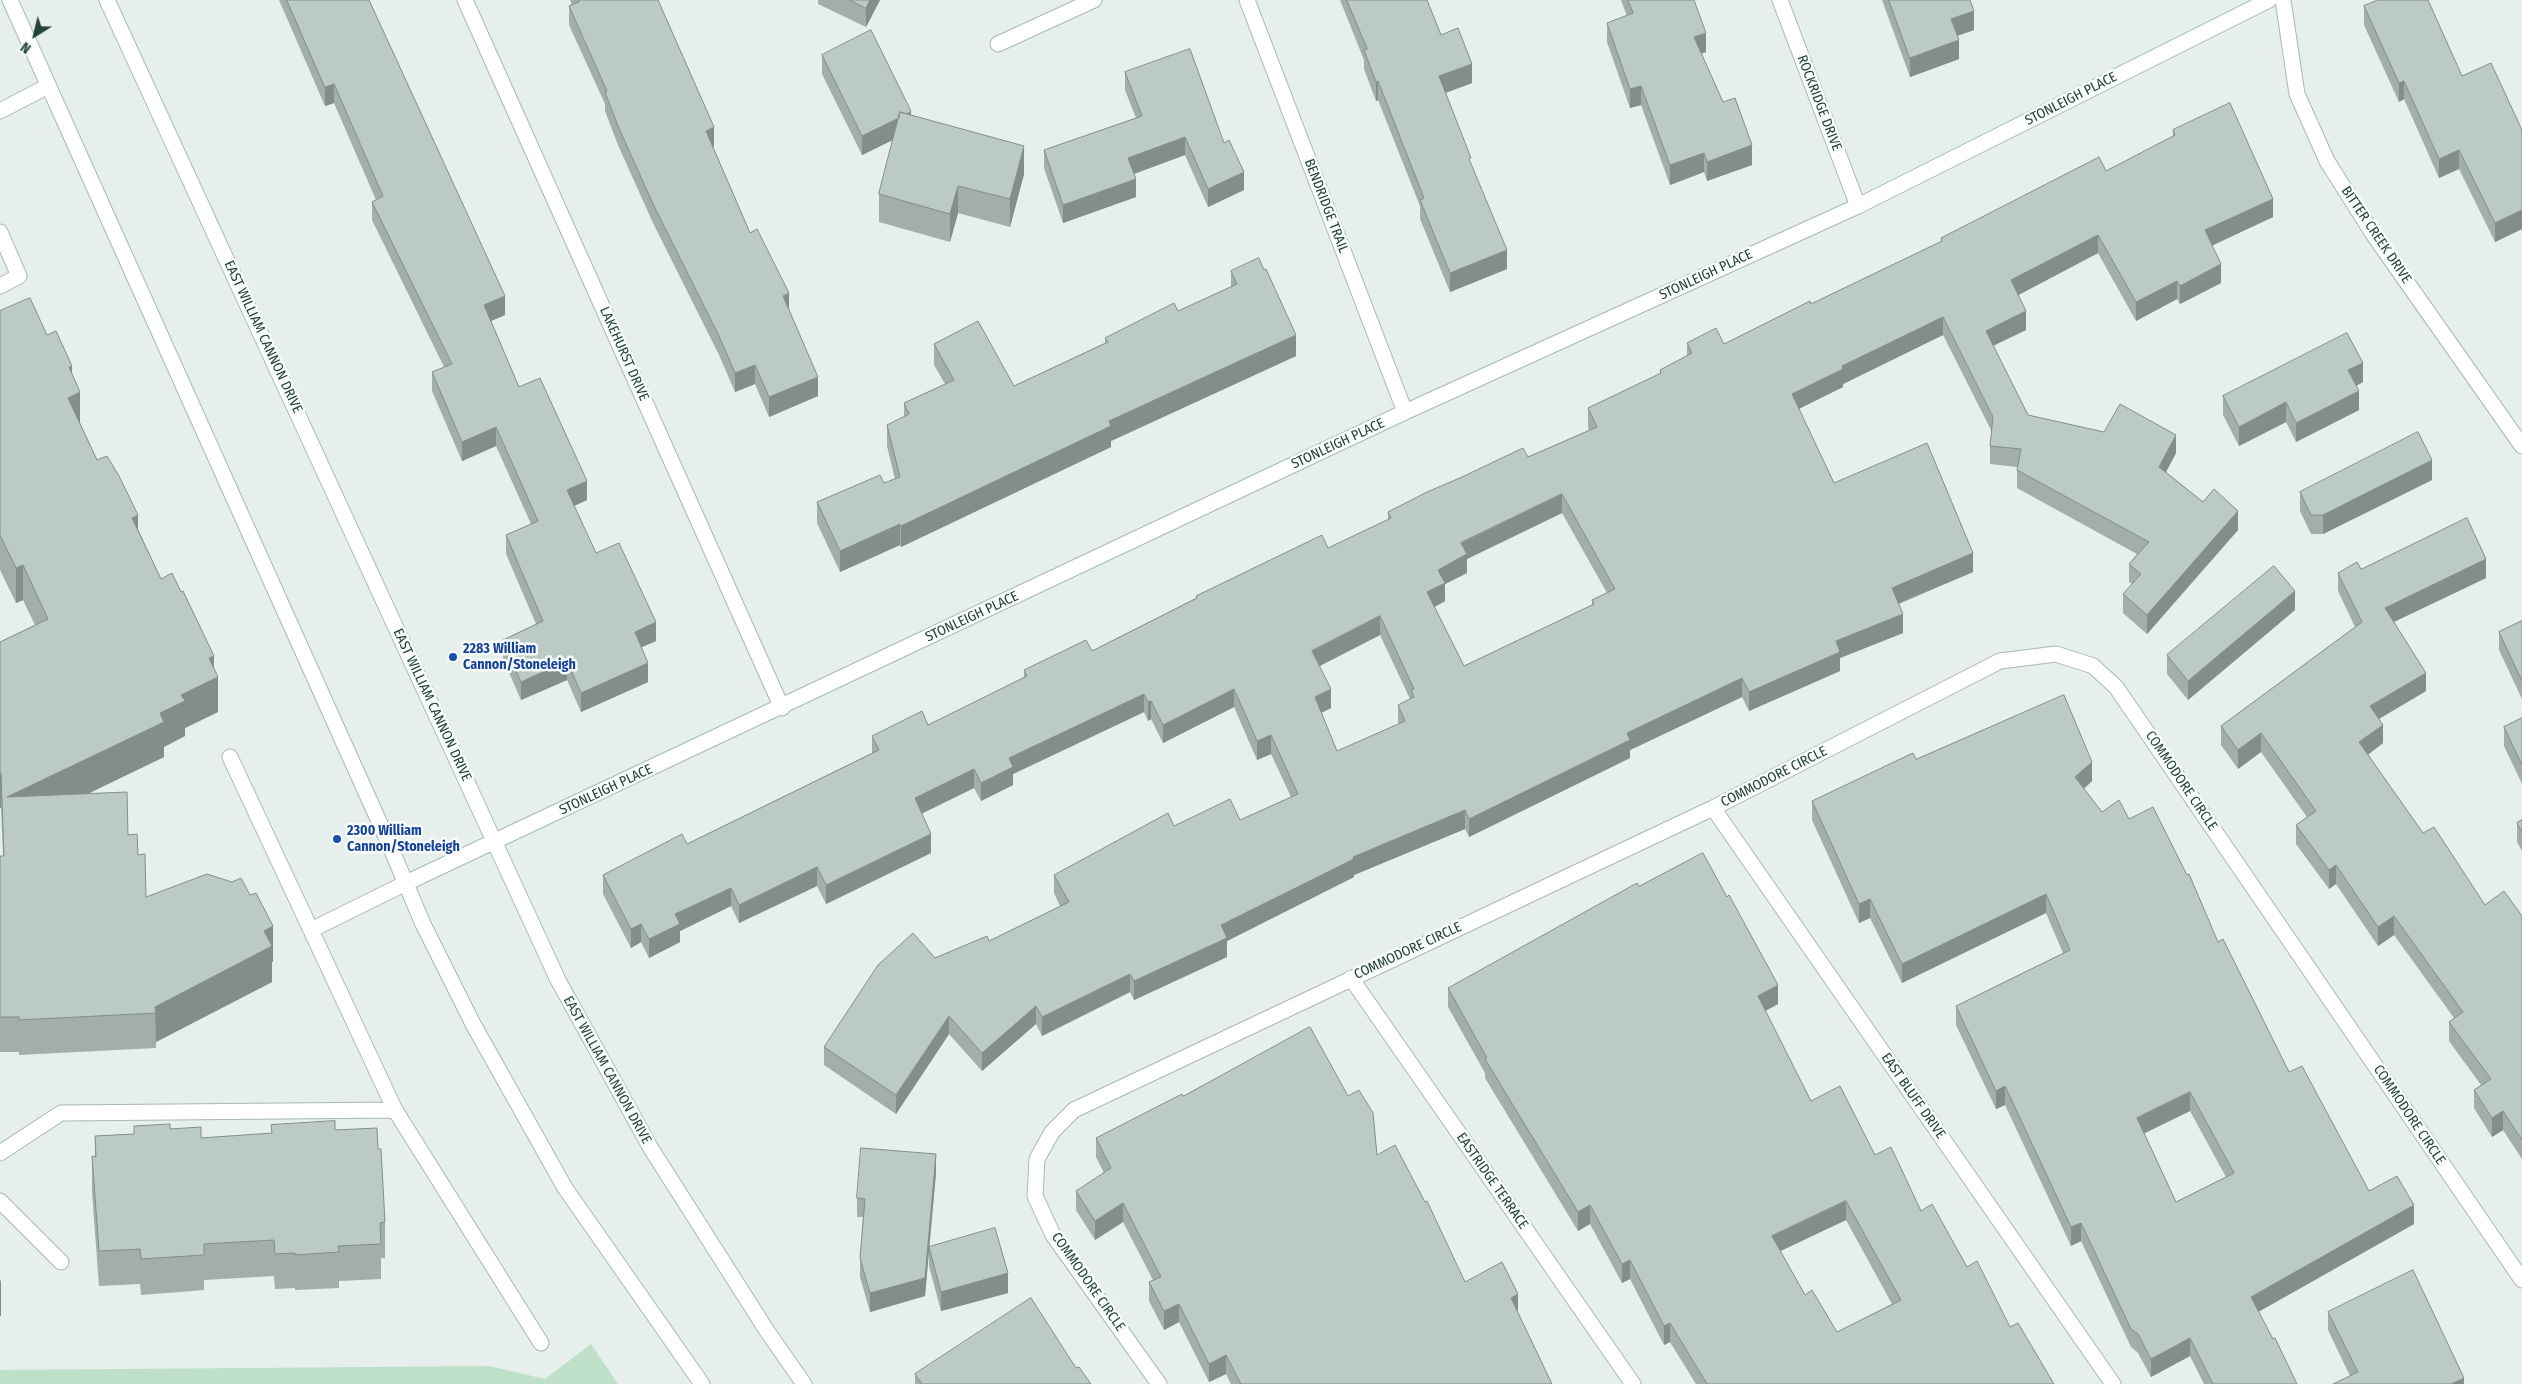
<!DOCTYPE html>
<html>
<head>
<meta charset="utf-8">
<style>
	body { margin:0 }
	#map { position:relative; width:2522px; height:1384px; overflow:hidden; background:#e6efeb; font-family:"Fira Sans Condensed",sans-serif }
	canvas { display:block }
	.north { position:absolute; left:10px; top:10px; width:50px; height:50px; -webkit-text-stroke:4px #f7fbf9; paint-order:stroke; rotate:216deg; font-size:14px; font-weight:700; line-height:20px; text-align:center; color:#24423a }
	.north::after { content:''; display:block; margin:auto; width:18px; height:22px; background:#24423a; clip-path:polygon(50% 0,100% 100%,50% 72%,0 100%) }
</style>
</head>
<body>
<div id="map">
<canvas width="2522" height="1384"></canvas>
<div class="north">N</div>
</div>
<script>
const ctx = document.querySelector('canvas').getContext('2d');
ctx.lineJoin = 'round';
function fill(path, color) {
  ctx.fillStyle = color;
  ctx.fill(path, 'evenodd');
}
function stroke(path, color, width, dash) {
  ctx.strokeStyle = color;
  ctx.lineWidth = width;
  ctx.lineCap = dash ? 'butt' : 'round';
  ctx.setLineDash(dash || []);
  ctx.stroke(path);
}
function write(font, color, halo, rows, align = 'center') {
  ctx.font = font + ' "Fira Sans Condensed",sans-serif';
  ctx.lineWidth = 5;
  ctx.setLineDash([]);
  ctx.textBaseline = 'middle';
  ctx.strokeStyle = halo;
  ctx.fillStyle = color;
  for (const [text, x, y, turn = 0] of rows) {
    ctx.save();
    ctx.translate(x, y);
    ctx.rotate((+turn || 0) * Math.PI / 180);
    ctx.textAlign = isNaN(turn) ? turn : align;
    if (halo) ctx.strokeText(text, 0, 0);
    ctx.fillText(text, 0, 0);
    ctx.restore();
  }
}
fill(new Path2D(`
	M591,1344L618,1384H0V1370L489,1366L545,1379Z`), '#bfe0c8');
const lane = new Path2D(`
	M0,111L48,86
	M0,232L19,276L0,286
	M230,757L395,1110L541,1343
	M311,930L406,883
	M0,1153L61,1113L395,1110
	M0,1201L61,1262`);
const street = new Path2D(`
	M465,0L782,708
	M1247,0L1405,412
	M1780,0L1858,206
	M2283,0L2297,94L2327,161L2373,234L2522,446
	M998,44L1094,0
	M1713,808L2113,1384
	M1351,978L1633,1384
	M1159,1384L1053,1235L1035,1196L1037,1159L1052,1132L1074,1110L1713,808L2000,661L2056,654L2093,666L2116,687L2522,1280`);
const secondary = new Path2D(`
	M10,0L390,846L423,924L473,1024L565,1188L702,1384
	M107,0L558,980L650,1147L767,1331L804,1384
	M406,883L1405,412L1858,206L2269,0`);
stroke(lane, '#a8b8b2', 17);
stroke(street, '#a8b8b2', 17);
stroke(secondary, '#a4bbb3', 17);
stroke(lane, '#fff', 15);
stroke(street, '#fff', 15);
stroke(secondary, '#fff', 15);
fill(new Path2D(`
	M279,0H369L505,315L491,321L519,387L587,500L574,506L596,553L656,641L642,647L648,682L581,712L567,680L521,700L503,659V640L536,624L506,554V535L531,524L496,446L462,461L432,391V372L444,367L372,220V202L376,200L334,103L325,106Z
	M570,0H658L714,146L713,147L750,233L789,310L818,396L769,417L755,384L735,392L719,355L653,223L618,145L605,111V104L569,25V6L572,5Z
	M818,0H880L866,27L818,4Z
	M1340,0H1427L1441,35L1472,83L1446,93L1507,269L1450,292L1420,219V206L1378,100L1376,101L1364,69V60Z
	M1621,0H1694L1706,52L1701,54L1752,165L1707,181L1704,172L1670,185L1641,105L1630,108L1607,42V23L1627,16Z
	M1882,0H1970L1974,30L1957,36L1959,59L1910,77Z
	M2364,6L2462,76L2522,130V229L2495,242L2459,169L2439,178L2404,99L2399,102L2364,25Z
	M822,55L911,115L1024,174L1010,227L958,213L950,242L879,222V194L893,140L862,155L822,74Z
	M1125,72L1224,143L1244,190L1208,207L1185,155L1134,174L1136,197L1063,223L1044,168V150L1136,118L1125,90Z
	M2173,130L2273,217L2212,245L2221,283L2180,304L2177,299L2136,321L2098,253L2018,295L2026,330L1993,346L2028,415L2176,453L2166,472L2238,530L2147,634L2123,613V594L2132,584L2129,582V564L2137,554L2017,488V467L1990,464V446L1992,432L1943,335L1843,384V387L1799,409L1834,483L1973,572L1899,604L1903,633L1840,658V671L1749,711L1742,697L1630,750V758L1469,837L1465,829L1354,875V877L1227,941V957L1134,1000L1130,992L1042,1036L1036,1024L982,1071L949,1034L896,1114L824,1065V1047L935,958L989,941L1060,906L1054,893V875L1174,826L1240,820L1291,797L1271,754L1257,760L1234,707L1163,743L1151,719L1148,721L1144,712L1013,774V785L981,801L974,788L922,813L931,853L826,904L817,886L739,923L731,906L680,931V942L649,958L641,942L631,948L603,894V875L687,844L872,753V736L928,725L1024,678V670L1092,651L1196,598V596L1328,548L1388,520V512L1528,457L1589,430L1588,427V408L1660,374V370L1687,356V343L1724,344L1811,304L1941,242V238L2106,171L2173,137ZM1562,513L1607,593L1592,600V605L1464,666L1434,607L1445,601V584L1467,573V559ZM1380,635L1410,699L1398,705V725L1337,751L1321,713L1331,708L1319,666Z
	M1231,271L1296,356L1111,441V447L901,547L900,545L840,572L817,523V502L884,483L895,479L887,446V425L904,417V403L945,384L934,365V344L1014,386L1105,343V338L1178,311L1231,287Z
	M0,311L47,335L72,374L80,423L97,460L138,529L161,579L214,670L218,712L185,728V736L164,747V757L86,794L128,835L138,855L146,897L273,962H272V982L156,1042V1048L19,1055V1052H0V856H3L1,808H0V642L35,625L23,600L16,603L0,570Z
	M2363,382L2356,386L2359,410L2296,442L2286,422L2239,446L2223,415V396Z
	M2432,480L2323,534H2311L2300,511V492Z
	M2361,569L2486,578L2394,622L2426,691L2379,719L2383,743L2368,755L2423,833L2485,905L2522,916V1159L2503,1130L2492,1137L2474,1108V1090L2481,1085L2449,1041V1022L2454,1018L2394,935L2378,946L2336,884L2329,889L2296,844V825L2307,817L2261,752L2238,769L2221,745V726L2355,627L2338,591V573Z
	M2295,610L2188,700L2167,674V655Z
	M2522,621V699L2499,650V632Z
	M2522,718V784L2504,746V727Z
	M1916,759L2092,781L2084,789L2102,812L2129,819L2218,942L2289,1072L2369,1191L2414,1224L2258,1312L2297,1384H2204L2190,1356L2151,1377L2138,1353L2131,1347L2081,1241L2071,1246L2005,1105L1996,1109L1956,1025V1006L2063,953L2046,913L1902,983L1870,918L1859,923L1812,820V801ZM2190,1111L2226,1177L2176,1202L2144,1133Z
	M2522,820V851L2517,842V823Z
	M1639,886L1778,1004L1765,1011L1811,1101L1875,1155L1967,1267L2010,1327L2054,1384H1696L1670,1342L1664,1345L1630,1279L1622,1283L1590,1224L1578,1231L1485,1078V1073L1448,1007V988ZM1846,1220L1892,1304L1837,1332L1805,1295L1780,1251Z
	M1183,1096L1377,1155L1465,1282L1518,1313L1552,1384H1231L1226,1374L1209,1382L1179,1322L1164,1330L1149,1301V1282L1153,1280L1123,1222L1095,1240L1076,1210V1191L1104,1173L1096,1157V1138Z
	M134,1126L170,1129L201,1138L335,1130L378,1149L385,1222V1258H381V1279L339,1281V1288L295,1290V1288L275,1289L274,1276L204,1280V1290L141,1295L140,1284L99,1286L92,1192V1156H95V1136L134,1134Z
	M936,1173L929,1246L1008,1293L941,1311L929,1266V1250L925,1296L870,1312L860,1277V1258L863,1217H857V1198Z
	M2328,1312L2464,1384L2350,1376L2328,1330Z
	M1076,1368L1091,1384H915V1374Z`), '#a1aea9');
fill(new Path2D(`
	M870,0H880L866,27V8Z
	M1974,11V30L1951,38V19Z
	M1706,33V52L1694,56V37Z
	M1959,40V59L1910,77V58Z
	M1472,64V83L1439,95V76Z
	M1378,81V100L1376,101V82Z
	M2404,81V99L2399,102V83Z
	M334,84V103L325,106V87Z
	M1641,86V105L1630,108V89Z
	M911,111V131L862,155V136Z
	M714,127V146L706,150V131Z
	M1185,137V155L1128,176V158Z
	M1752,145V165L1707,181V162Z
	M1024,146V174L1010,227V199Z
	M2459,150V169L2439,178V159Z
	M1704,153V172L1670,185V165Z
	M1244,172V190L1208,207V189Z
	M1136,179V197L1063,223V205Z
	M958,186V213L950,242V214Z
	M2273,199V217L2205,249V230Z
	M2522,210V229L2495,242V223Z
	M2098,235V253L2011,299V280Z
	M1507,250V269L1450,292V273Z
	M2221,264V283L2180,304V286Z
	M2177,281V299L2136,321V302Z
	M789,293V313L783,296Z
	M505,296V315L484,324V305Z
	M2026,311V330L1986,349V331Z
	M1943,317V335L1843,384V387L1792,412V394L1842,366Z
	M1296,335V356L1111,441V447L901,547V526L1109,421Z
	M2363,363V382L2348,390V370Z
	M755,365V384L735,392V373Z
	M72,366V396L80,392V427L68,433L69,367Z
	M818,377V396L769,417V397Z
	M2359,391V410L2296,442V423Z
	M2286,402V422L2239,446V427Z
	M496,427V446L462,461V442Z
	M2176,435V453L2159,485V467Z
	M2432,460V480L2323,534V515Z
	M587,481V500L567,509V490Z
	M1562,494V513L1467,559V573L1445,584V601L1427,611V592L1438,570L1461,543Z
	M2238,511V530L2147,634V615Z
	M138,515V550L132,518Z
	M900,524V545L840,572V551Z
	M1973,553V572L1892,606V588Z
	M2486,559V578L2385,626V608Z
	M23,565V600L16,603V568Z
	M2295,591V610L2188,700V681Z
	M1903,614V633L1840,658V671L1749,711V692L1836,641Z
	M1380,616V635L1312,670V651Z
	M656,622V641L635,650V632Z
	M214,656V679L218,677V712L185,728V736L164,747V757L7,833V797L181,695L209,658Z
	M567,661V680L521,700V682Z
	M648,663V682L581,712V693Z
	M2426,673V691L2370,724V706Z
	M1742,678V697L1630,750V758L1469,837V819L1627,733Z
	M1234,689V707L1163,743V725Z
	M1331,689V708L1315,716V697Z
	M1144,694V712L1013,774V785L981,801V783L1009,758Z
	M1151,701V719L1148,721V702Z
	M2383,725V743L2359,761V742Z
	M2261,733V752L2238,769V750Z
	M1271,735V754L1257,760V741Z
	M2092,762V781L2075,796V777Z
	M974,769V788L915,817V798Z
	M0,773H1V808H0Z
	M1465,810V829L1354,875V877L1227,941V957L1134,1000V981L1221,925L1353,857Z
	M931,834V853L826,904V885Z
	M2336,865V884L2329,889V870Z
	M817,867V886L739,923V905Z
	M731,888V906L680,931V942L649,958V939L675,914Z
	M2046,894V913L1902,983V964Z
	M1870,899V918L1859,923V904Z
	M2394,916V935L2378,946V927Z
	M641,924V942L631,948V929Z
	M273,926V962H272V982L156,1042L155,1007L264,931Z
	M1130,974V992L1042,1036V1017Z
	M1778,985V1004L1758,1015V996Z
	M1036,1006V1024L982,1071V1053Z
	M949,1016V1034L896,1114V1095Z
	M2005,1086V1105L1996,1109V1091Z
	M2190,1092V1111L2137,1137V1118Z
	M2503,1111V1130L2492,1137V1118Z
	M936,1154V1173L925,1296L870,1312V1293Z
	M1846,1201V1220L1772,1255V1236Z
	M1123,1203V1222L1095,1240V1221Z
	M1590,1205V1224L1578,1231V1212Z
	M2414,1205V1224L2251,1316V1297Z
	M2081,1223V1241L2071,1246V1227Z
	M1630,1260V1279L1622,1283V1264Z
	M1008,1273V1293L941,1311V1292Z
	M1,1280V1316H0V1281Z
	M1518,1294V1312L1511,1298Z
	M1179,1304V1322L1164,1330V1311Z
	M1670,1323V1342L1664,1345V1326Z
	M2190,1338V1356L2151,1377V1359Z
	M1226,1355V1374L1209,1382V1364Z
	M2464,1378V1384H2451Z`), '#838d89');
const building = new Path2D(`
	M287,0H369L505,296L484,305L519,387L540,378L587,481L567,490L596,553L619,543L656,622L635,632L648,663L581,693L567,661L521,682L503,640L543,621L506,535L538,521L496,427L462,442L432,372L452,364L372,202L383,196L334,84L325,87Z
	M578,0H658L714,127L706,131L750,233L757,229L789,293L783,296L818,377L769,397L755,365L735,373L719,336L653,204L618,126L605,92L607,91L569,6L579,2Z
	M850,0H870L866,8Z
	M1347,0H1427L1441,35L1458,28L1472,64L1439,76L1471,158L1469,159L1507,250L1450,273L1420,200L1424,198L1378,81L1376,82L1364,50L1367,49Z
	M1628,0H1694L1706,33L1694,37L1723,102L1735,98L1752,145L1707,162L1704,153L1670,165L1641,86L1630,89L1607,23L1633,13Z
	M1889,0H1970L1974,11L1951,19L1959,40L1910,58Z
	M2378,0H2428L2462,76L2491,63L2522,130V210L2495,223L2459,150L2439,159L2404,81L2399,83L2364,6Z
	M871,30L911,111L907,114L900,112L899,118L862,136L822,55Z
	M1190,49L1224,143L1229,140L1244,172L1208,189L1185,137L1128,158L1136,179L1063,205L1044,150L1142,116L1125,72Z
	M2230,103L2273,199L2205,230L2221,264L2180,286L2177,281L2136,302L2098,235L2011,280L2026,311L1986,331L2028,415L2104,432L2120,404L2176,435L2159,467L2203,502L2214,489L2238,511L2147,615L2123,594L2141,574L2129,564L2149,542L2017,470L2021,449L1990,446L1993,417L1943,317L1842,366L1843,369L1792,394L1834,483L1927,443L1973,553L1892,588L1903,614L1836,641L1840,652L1749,692L1742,678L1627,733L1630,740L1469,819L1465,810L1353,857L1354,859L1221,925L1227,938L1134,981L1130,974L1042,1017L1036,1006L982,1053L949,1016L896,1095L824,1047L878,965L913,933L935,958L987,936L989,941L1069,902L1054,875L1168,813L1174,826L1230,799L1240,820L1298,794L1271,735L1257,741L1234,689L1163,725L1151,701L1148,702L1144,694L1009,758L1013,767L981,783L974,769L915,798L931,834L826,885L817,867L739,905L731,888L675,914L680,924L649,939L641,924L631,929L603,875L682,834L687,844L879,750L872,736L922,711L928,725L1027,676L1024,670L1086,640L1092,651L1197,598L1196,596L1322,535L1328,548L1391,518L1388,512L1427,492L1462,477L1523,448L1528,457L1597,427L1588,408L1661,373L1660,370L1692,353L1687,343L1716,328L1724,344L1810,301L1811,304L1942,241L1941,238L2099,157L2106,171L2175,135L2173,130ZM1562,494L1615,589L1592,600L1594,604L1464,666L1427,592L1445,583L1438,570L1467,554L1461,543ZM1380,616L1414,689L1411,690L1414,697L1398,705L1405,721L1337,751L1315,697L1331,689L1312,651Z
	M900,112L1024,146L1010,199L958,186L950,214L879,194Z
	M1259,258L1264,270L1266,269L1296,335L1109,421L1111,426L901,526L900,524L840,551L817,502L880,475L884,483L900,477L887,425L909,414L904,403L954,380L934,344L978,321L1014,386L1108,342L1105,338L1174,303L1178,311L1237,284L1231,271Z
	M30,298L47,335L56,331L72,366L69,367L80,392L68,398L97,460L107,456L119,476L138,515L132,518L161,579L172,573L181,592L183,591L214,656L209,658L218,677L181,695L185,701L160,713L164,722L7,797L127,792L128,835L137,834L138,855L145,854L146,897L207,874L232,882L241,878L250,895L256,893L273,926L264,931L272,946L155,1007L156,1013L19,1020V1017H0V856H4L1,773H0V642L48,619L23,565L16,568L0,535V311Z
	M2347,333L2363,363L2348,370L2359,391L2296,423L2286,402L2239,427L2223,396Z
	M2418,432L2432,460L2323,515H2311L2300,492Z
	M2467,518L2486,559L2385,608L2426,673L2370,706L2383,725L2359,742L2423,833L2434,827L2485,905L2504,891L2522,916V1140L2503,1111L2492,1118L2474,1090L2491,1079L2449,1022L2463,1012L2394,916L2378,927L2336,865L2329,870L2296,825L2316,811L2261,733L2238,750L2221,726L2362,622L2338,573L2357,562L2361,569Z
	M2274,566L2295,591L2188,681L2167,655Z
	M2522,621V681L2499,632Z
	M2064,695L2092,762L2075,777L2102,812L2119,800L2129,819L2153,807L2187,875L2189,874L2218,942L2223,939L2289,1072L2302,1066L2369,1191L2397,1176L2414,1205L2251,1297L2273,1339L2275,1338L2297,1384H2213L2190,1338L2151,1359L2138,1334L2131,1329L2081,1223L2071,1227L2005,1086L1996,1091L1956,1006L2070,950L2046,894L1902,964L1870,899L1859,904L1812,801L1913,753L1916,759ZM2190,1092L2234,1173L2176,1202L2137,1118Z
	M2522,718V765L2504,727Z
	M2522,820V832L2517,823Z
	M1703,853L1727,897L1729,895L1778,985L1758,996L1811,1101L1840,1086L1875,1155L1891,1147L1921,1211L1932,1204L1967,1267L1977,1261L2010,1327L2018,1323L2054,1384H1707L1670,1323L1664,1326L1630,1260L1622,1264L1590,1205L1578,1212L1485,1059L1487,1058L1448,988L1637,883L1639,886ZM1846,1201L1901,1300L1837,1332L1812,1290L1805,1295L1772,1236Z
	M1310,1027L1348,1096L1359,1090L1373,1113L1377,1155L1395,1145L1425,1202L1427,1201L1465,1282L1502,1262L1518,1294L1511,1298L1552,1384H1241L1226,1355L1209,1364L1179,1304L1164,1311L1149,1282L1161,1277L1123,1203L1095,1221L1076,1191L1111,1168L1096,1138L1182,1094L1183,1096Z
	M335,1121V1130L377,1128L378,1149H381L385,1222L380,1223L381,1244L338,1246L339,1252L295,1255V1253L275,1254L274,1240L204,1244V1255L141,1259L140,1249L99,1251L92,1156L96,1157L95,1136L134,1134V1126L170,1124V1129L201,1127V1138L272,1133L271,1125Z
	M861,1148L936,1154L925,1278L870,1293L860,1258L865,1199L857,1198Z
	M995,1228L1008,1273L941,1292L929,1247Z
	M2413,1270L2464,1378L2451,1384H2333L2358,1372L2328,1312Z
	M1031,1298L1076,1368L1079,1367L1091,1384H922L915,1374Z`);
fill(building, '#bbcac4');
stroke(building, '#838d89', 1);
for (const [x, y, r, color] of [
	[453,657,5,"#1a4fb4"],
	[337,839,5,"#1a4fb4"]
]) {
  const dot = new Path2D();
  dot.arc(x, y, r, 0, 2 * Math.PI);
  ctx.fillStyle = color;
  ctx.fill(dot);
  stroke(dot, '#f7fbf9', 2);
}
write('14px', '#24423a', '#f7fbf9', [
	["STONLEIGH PLACE",2071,99,-27],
	["ROCKRIDGE DRIVE",1819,103,69],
	["BENDRIDGE TRAIL",1326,206,69],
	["BITTER CREEK DRIVE",2376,235,56],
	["STONLEIGH PLACE",1706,275,-25],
	["EAST WILLIAM CANNON DRIVE",263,337,65],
	["LAKEHURST DRIVE",624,354,66],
	["STONLEIGH PLACE",1338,444,-25],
	["STONLEIGH PLACE",972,617,-25],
	["EAST WILLIAM CANNON DRIVE",432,705,65],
	["COMMODORE CIRCLE",1774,777,-27],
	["COMMODORE CIRCLE",2181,781,56],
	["STONLEIGH PLACE",606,790,-25],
	["COMMODORE CIRCLE",1408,951,-25],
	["EAST WILLIAM CANNON DRIVE",607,1070,61],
	["EAST BLUFF DRIVE",1913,1096,55],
	["COMMODORE CIRCLE",2409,1115,56],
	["EASTRIDGE TERRACE",1492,1181,55],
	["COMMODORE CIRCLE",1088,1282,55]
]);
write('bold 14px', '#164399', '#f7fbf9', [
	["2283 William",463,649],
	["Cannon/Stoneleigh",463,665],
	["2300 William",347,831],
	["Cannon/Stoneleigh",347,847]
], 'left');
</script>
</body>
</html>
